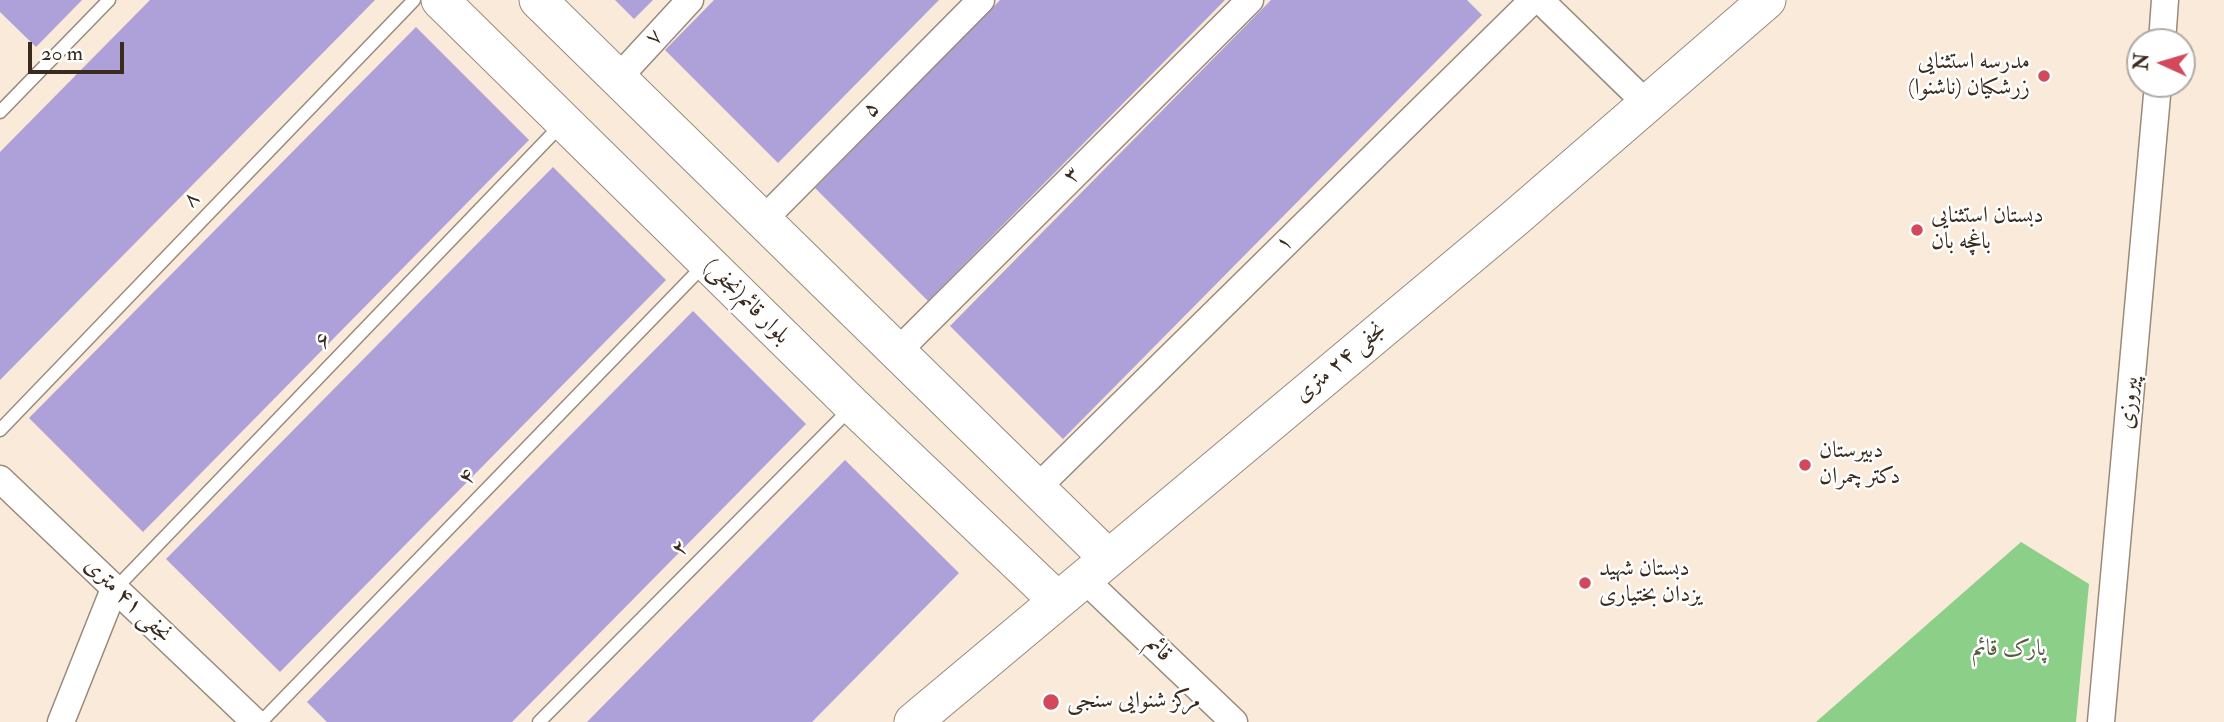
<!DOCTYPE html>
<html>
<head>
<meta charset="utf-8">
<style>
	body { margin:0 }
	#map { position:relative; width:2224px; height:722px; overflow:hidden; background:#f9ead9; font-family:"IM FELL Double Pica",serif }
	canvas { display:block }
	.north { position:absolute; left:2126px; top:28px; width:70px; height:70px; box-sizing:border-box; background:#fff; border:2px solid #b1aaa5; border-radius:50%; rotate:274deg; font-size:19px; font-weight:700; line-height:28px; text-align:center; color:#3b2a1e }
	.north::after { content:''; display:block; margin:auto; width:24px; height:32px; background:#d1495b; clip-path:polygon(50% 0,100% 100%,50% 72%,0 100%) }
	.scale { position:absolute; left:28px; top:42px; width:96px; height:32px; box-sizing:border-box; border:4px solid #3b2a1e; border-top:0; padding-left:9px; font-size:21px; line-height:24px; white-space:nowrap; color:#3b2a1e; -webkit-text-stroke:5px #fff; paint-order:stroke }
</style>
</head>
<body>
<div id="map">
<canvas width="2224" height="722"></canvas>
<div class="north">N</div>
<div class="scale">20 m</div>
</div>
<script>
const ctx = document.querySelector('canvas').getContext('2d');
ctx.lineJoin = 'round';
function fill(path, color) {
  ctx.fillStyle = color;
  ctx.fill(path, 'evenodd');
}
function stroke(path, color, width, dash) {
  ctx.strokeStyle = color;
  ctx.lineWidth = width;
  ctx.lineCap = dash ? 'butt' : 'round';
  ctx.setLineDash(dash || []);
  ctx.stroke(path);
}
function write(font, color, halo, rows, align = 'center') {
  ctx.font = font + ' "IM FELL Double Pica",Amiri,serif';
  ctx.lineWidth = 5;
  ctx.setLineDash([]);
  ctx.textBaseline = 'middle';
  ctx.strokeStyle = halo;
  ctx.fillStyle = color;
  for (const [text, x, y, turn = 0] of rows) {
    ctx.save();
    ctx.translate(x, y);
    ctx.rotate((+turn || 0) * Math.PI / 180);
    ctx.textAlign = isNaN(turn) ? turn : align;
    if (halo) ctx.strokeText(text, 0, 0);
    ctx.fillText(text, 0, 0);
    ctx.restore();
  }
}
fill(new Path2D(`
	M2021,542L2089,584L2076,722H1816Z`), '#8bcf88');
fill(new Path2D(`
	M0,0H82L36,47L0,12Z
	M150,0H375L0,380V152Z
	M615,0H653L634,19Z
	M714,0H939L778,163L665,50Z
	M1000,0H1225L928,301L815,188Z
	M1271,0H1467L1482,15L1063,439L950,326Z
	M416,27L529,140L143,532L29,418Z
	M553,167L666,280L280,672L166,559Z
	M693,311L806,424L512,722H327L307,702Z
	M845,460L959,573L812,722H587Z`), '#aea0d8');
const lane = new Path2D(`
	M0,112L109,0
	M0,430L414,0
	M115,589L563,123
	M261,722L704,265
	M539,722L852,407`);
const street = new Path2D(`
	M1540,0L1647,104
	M2162,42L2165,0
	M619,77L690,0
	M763,220L981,0
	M896,353L1250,0
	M0,479L255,722
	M1036,489L1533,0
	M1083,578L1234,722
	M61,722L114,589
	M2101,722L2158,84`);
const secondary = new Path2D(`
	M440,0L853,406L1057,600
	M538,0L1108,558
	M913,722L1514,219L1767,0`);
stroke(lane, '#9a8a7c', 15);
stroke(street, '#9a8a7c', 29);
stroke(secondary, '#9a8a7c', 39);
stroke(lane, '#fff', 12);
stroke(street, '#fff', 26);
stroke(secondary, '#fff', 37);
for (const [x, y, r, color] of [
	[2044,76,7,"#d1495b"],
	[1917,230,7,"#d1495b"],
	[1805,465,7,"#d1495b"],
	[1585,583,7,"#d1495b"],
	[1051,702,9,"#d1495b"]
]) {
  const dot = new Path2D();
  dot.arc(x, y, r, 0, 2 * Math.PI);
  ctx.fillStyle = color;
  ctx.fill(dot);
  stroke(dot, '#fff', 2.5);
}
write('23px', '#3b2a1e', '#fff', [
	["۷",655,38,-47],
	["۵",872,110,-45],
	["۳",1073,176,-45],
	["۸",192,200,-46],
	["۱",1285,244,-45],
	["بلوار قائم(نجفی)",746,302,45],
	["۶",324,341,-46],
	["نجفی ۲۴ متری",1341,363,-40],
	["پیروزی",2130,403,-85],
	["۴",468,478,-46],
	["۲",681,549,-45],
	["نجفی ۴۱ متری",127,601,44],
	["قائم",1158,650,44]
]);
write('23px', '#3b2a1e', '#fff', [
	["مدرسه استثنایی",2030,63,"right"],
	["زرشکیان (ناشنوا)",2030,89,"right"],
	["دبستان استثنایی",1931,217],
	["باغچه بان",1931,243],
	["دبیرستان",1819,452],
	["دکتر چمران",1819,478],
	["دبستان شهید",1599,570],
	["یزدان بختیاری",1599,596],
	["مرکز شنوایی سنجی",1067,702]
], 'left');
write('23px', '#535c3e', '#fff', [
	["پارک قائم",2009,650]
]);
</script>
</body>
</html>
